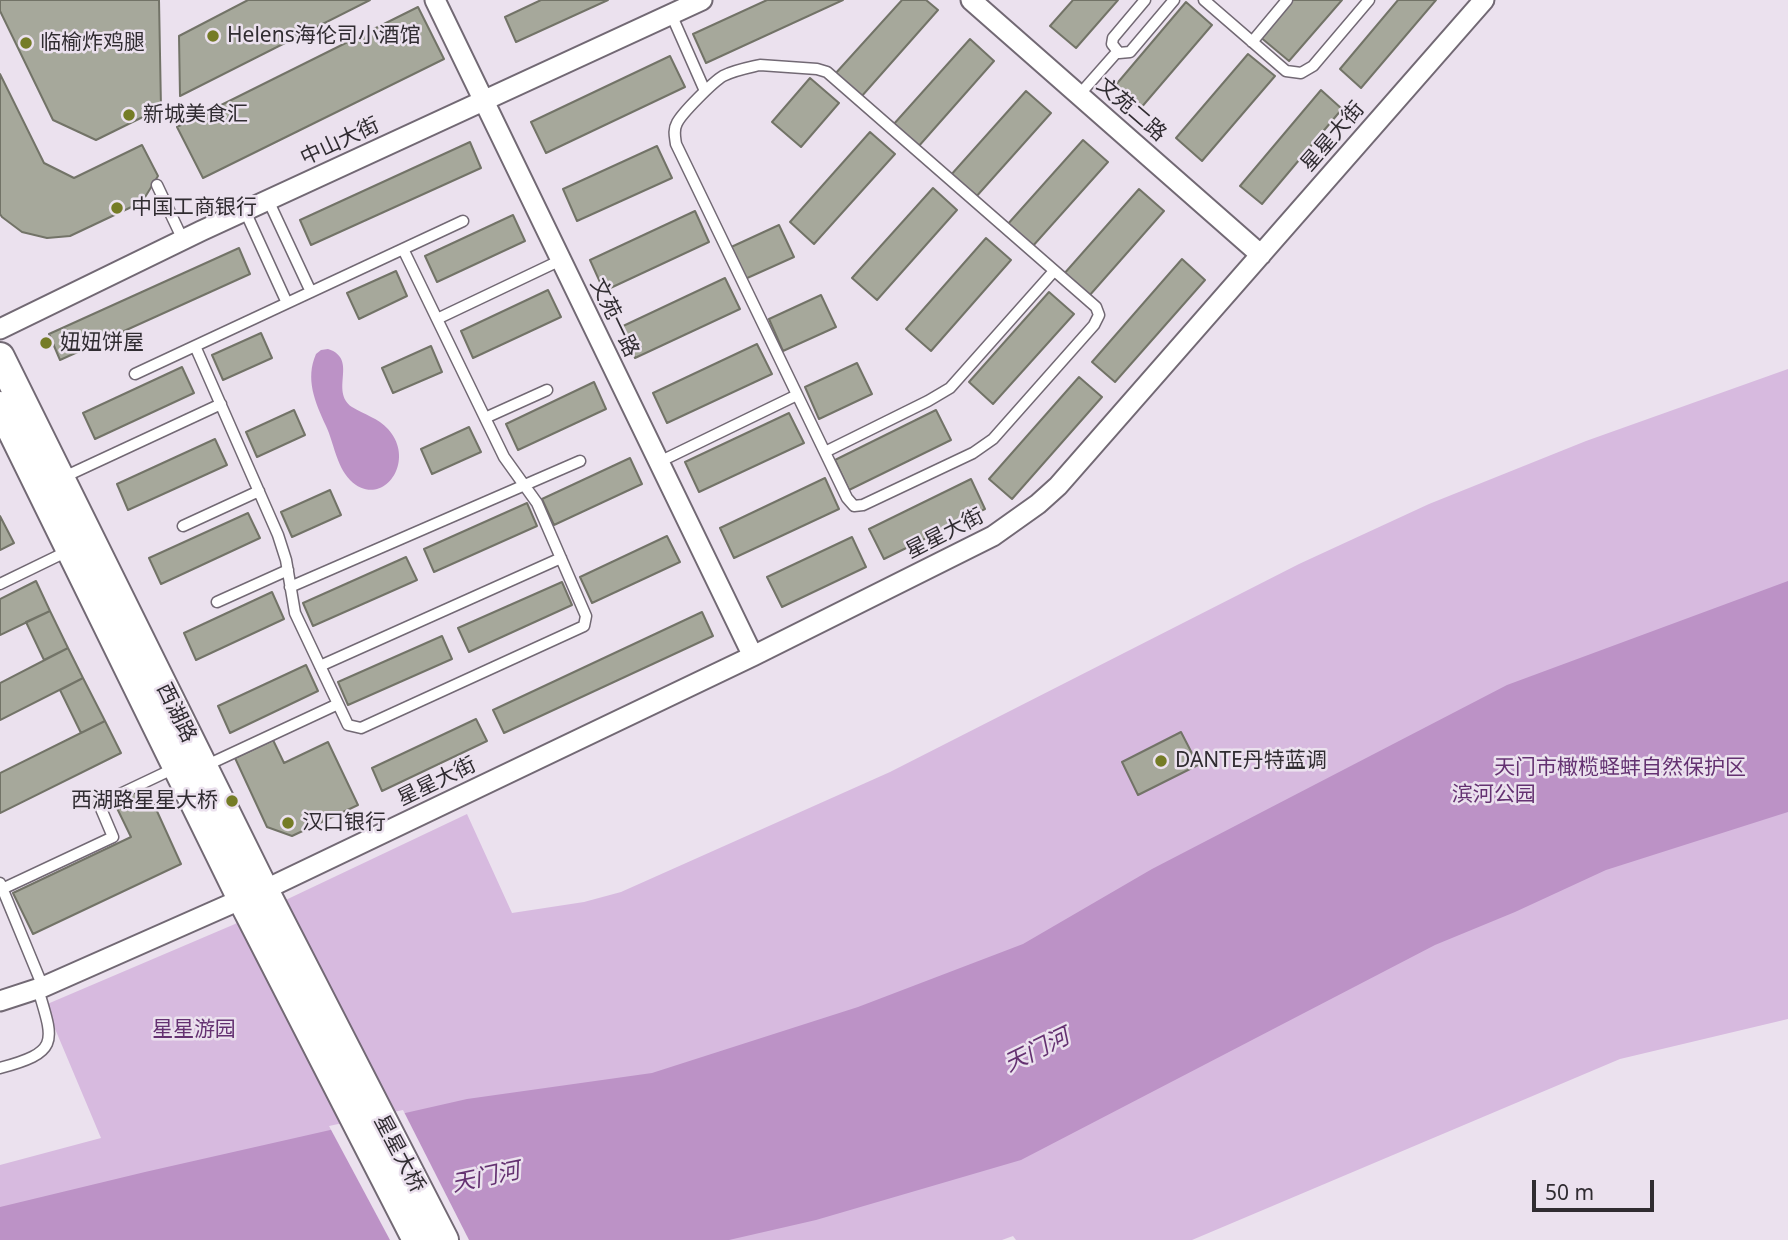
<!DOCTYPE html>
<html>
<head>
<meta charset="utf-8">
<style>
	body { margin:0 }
	#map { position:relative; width:1788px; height:1240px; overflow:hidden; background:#ebe1ee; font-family:"Noto Sans",sans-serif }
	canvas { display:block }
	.scale { position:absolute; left:1532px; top:1180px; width:122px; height:32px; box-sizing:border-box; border:4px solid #302c31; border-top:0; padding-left:9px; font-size:21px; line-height:24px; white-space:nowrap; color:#302c31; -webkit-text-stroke:5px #ebe1ee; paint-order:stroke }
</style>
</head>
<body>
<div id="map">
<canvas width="1788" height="1240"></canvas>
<div class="scale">50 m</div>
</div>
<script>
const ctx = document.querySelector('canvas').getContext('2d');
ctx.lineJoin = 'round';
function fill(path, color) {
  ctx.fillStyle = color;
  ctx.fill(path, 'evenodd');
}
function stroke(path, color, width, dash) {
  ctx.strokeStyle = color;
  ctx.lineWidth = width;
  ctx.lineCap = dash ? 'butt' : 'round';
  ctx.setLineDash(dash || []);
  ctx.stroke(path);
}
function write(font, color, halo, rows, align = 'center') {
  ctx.font = font + ' "Noto Sans","Noto Sans SC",sans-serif';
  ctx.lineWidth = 5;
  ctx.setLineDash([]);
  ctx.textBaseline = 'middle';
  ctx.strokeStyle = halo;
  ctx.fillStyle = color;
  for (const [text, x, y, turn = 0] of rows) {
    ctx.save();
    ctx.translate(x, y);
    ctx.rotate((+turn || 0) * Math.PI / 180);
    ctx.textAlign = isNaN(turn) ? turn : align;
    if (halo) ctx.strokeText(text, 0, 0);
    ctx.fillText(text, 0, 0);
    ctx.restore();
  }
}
fill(new Path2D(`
	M1788,369V1019L1620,1059L1192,1240H1016L1013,1236L1002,1240H0V1165L101,1138L45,1005L235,924L467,814L512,913L584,902L621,892L890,772L1299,564L1429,504L1586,441Z`), '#d7badf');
fill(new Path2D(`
	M328,349C359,359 329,391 352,407C365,415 378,418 388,429C418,462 381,511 350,480C336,465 334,443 326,426C315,402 305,379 316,354L321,350Z
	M1788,581V812L1606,870L1515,912L1435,945L1021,1160L816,1220L729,1240H0V1207L145,1172L467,1099L652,1073L858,1007L1023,944L1152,869L1507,685Z`), '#bc92c6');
fill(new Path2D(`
	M403,1110L469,1240H390L329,1126Z`), '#ebe1ee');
const building = new Path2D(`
	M0,0H159L161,108L96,140L53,120L0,11Z
	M248,0H370L180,96L179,36Z
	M541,0H608L516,42L505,17Z
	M767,0H843L706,63L693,34Z
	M902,0H926L938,10L861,97L835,74Z
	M1073,0H1118L1076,48L1050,26Z
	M1289,0H1342L1289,61L1259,36Z
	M1398,0H1436L1361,88L1340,69Z
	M1186,2L1212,25L1140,109L1114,87Z
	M418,7L444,59L203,178L177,127Z
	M970,39L994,61L918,147L893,125Z
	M1248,54L1275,76L1202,161L1176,138Z
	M670,56L685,87L546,153L531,122Z
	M0,74L44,163L74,178L142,145L158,176L142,202L70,236L47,238L22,232L2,217L0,214Z
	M810,78L839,103L801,147L772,122Z
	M1321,90L1342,109L1262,204L1240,186Z
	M1026,91L1051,113L975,198L950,176Z
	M870,132L895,154L814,244L790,222Z
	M1083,140L1108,162L1032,247L1007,225Z
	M470,142L481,168L311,245L300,220Z
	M657,146L672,178L577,221L563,189Z
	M933,188L957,210L877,300L852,278Z
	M1139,189L1164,211L1089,296L1063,275Z
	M695,211L709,242L604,291L590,260Z
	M513,215L525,241L437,282L425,256Z
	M779,225L794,257L745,279L729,248Z
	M986,238L1011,260L931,351L906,329Z
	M239,248L250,274L60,360L49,334Z
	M1182,259L1205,280L1115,382L1092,362Z
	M396,271L407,296L359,319L347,293Z
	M725,278L740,309L635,358L621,327Z
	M548,290L561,317L473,358L461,331Z
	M1049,292L1074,314L993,404L969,382Z
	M821,295L836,327L783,351L769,319Z
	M261,333L272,358L223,380L212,355Z
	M757,344L772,374L667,423L653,393Z
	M431,346L442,372L393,393L382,368Z
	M857,363L872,394L819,419L805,387Z
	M182,367L194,393L95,439L83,413Z
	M1079,377L1102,397L1012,499L989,479Z
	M594,382L606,409L518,450L506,424Z
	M294,410L305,435L257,457L246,432Z
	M936,410L951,440L849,490L835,460Z
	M789,413L804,443L699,492L685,462Z
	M469,427L481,452L432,474L421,449Z
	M215,439L227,465L128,510L117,484Z
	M630,458L642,484L554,525L542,499Z
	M825,478L839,509L734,558L720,528Z
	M971,479L985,509L884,559L869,529Z
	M330,490L341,515L292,537L281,512Z
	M527,503L537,526L434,572L424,549Z
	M248,513L260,538L161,584L149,558Z
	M0,516L14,543L0,550Z
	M667,536L680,562L592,603L580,577Z
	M852,537L866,567L782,607L767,577Z
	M406,557L417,580L313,626L303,603Z
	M36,581L50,611L0,635V599Z
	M562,582L572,605L469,652L458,628Z
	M272,592L284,619L196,660L184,633Z
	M50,611L68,648L44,660L26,622Z
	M702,612L713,636L504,733L493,710Z
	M442,636L452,659L348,705L338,682Z
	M68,648L83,678L0,720V683Z
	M306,665L318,691L230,733L218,706Z
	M83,678L105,721L81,733L60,690Z
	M476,719L487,741L382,791L372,768Z
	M105,721L121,753L0,813V773Z
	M1181,732L1198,765L1138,795L1122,762Z
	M273,740L284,763L328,742L358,805L292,836L267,827L235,758Z
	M146,787L181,864L33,934L13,893L131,837L114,802Z`);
fill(building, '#a6a89b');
stroke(building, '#727367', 2);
const service = new Path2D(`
	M1145,0L1113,38L1112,44L1119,53L1130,52L1174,0
	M1204,0L1286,71L1301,73L1313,66L1369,0
	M671,14L705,91
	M1252,42L1287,0
	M760,65L817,69L827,72L1096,307L1099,315L1094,325L993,439L973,453L863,505L854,506L847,498L676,144C675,137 673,130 677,123C682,113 713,82 723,76C735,70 747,68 760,65Z
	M1079,95L1117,52
	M157,185L183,240
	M268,200L311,292
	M245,211L287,303
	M437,319L561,260
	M195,346L278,535L286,560L295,613L348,725L361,728L584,626L586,616L537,503L504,457L403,249
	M135,374L463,221
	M485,418L547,390
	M825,452L928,401L950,388L1054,271
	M659,462L797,395
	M64,477L221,404
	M183,526L259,491
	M0,584L70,550
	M290,587L580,461
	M217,602L288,570
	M320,666L561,558
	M205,766L338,704
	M0,883L43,987
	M2,889L113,837L99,804L177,767
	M0,1068C60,1052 54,1042 38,989`);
const minor = new Path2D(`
	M435,0L753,656
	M971,0L1261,255
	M0,329L201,231L702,0
	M264,890L753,656L993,536L1038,504L1058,486L1484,0
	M0,1001L43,987L242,899`);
const secondary = new Path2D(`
	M0,357L264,890L444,1240
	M0,406L242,899L417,1240`);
stroke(service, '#726974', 13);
stroke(minor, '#726974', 23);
stroke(secondary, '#726974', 32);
stroke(service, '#fff', 10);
stroke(minor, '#fff', 19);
stroke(secondary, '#fff', 28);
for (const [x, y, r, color] of [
	[213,36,7,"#757c26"],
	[26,43,7,"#757c26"],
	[129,115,7,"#757c26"],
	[117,208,7,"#757c26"],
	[46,343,7,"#757c26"],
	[1161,761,7,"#757c26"],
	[232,801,7,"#757c26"],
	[288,823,7,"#757c26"]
]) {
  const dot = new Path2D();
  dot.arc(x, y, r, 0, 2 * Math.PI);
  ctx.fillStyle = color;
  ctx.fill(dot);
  stroke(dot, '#ebe1ee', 2.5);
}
write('21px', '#302c31', '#ebe1ee', [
	["Helens海伦司小酒馆",227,36],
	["临榆炸鸡腿",40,43],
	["新城美食汇",143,115],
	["中国工商银行",131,208],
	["妞妞饼屋",60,343],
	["DANTE丹特蓝调",1175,761],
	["西湖路星星大桥",218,801,"right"],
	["汉口银行",302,823]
], 'left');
write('21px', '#302c31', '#ebe1ee', [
	["文苑二路",1131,110,41],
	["星星大街",1333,137,-49],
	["中山大街",340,142,-25],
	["文苑一路",614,318,64],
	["星星大街",945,534,-27],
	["西湖路",176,713,64],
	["星星大街",437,782,-26],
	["星星大桥",399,1154,62]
]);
write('21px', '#643171', '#ebe1ee', [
	["天门市橄榄蛏蚌自然保护区",1620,768],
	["滨河公园",1494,795],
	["星星游园",194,1030]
]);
write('italic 23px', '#643171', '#ebe1ee', [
	["天门河",1037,1051,-26],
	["天门河",486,1178,-12]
]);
</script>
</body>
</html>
